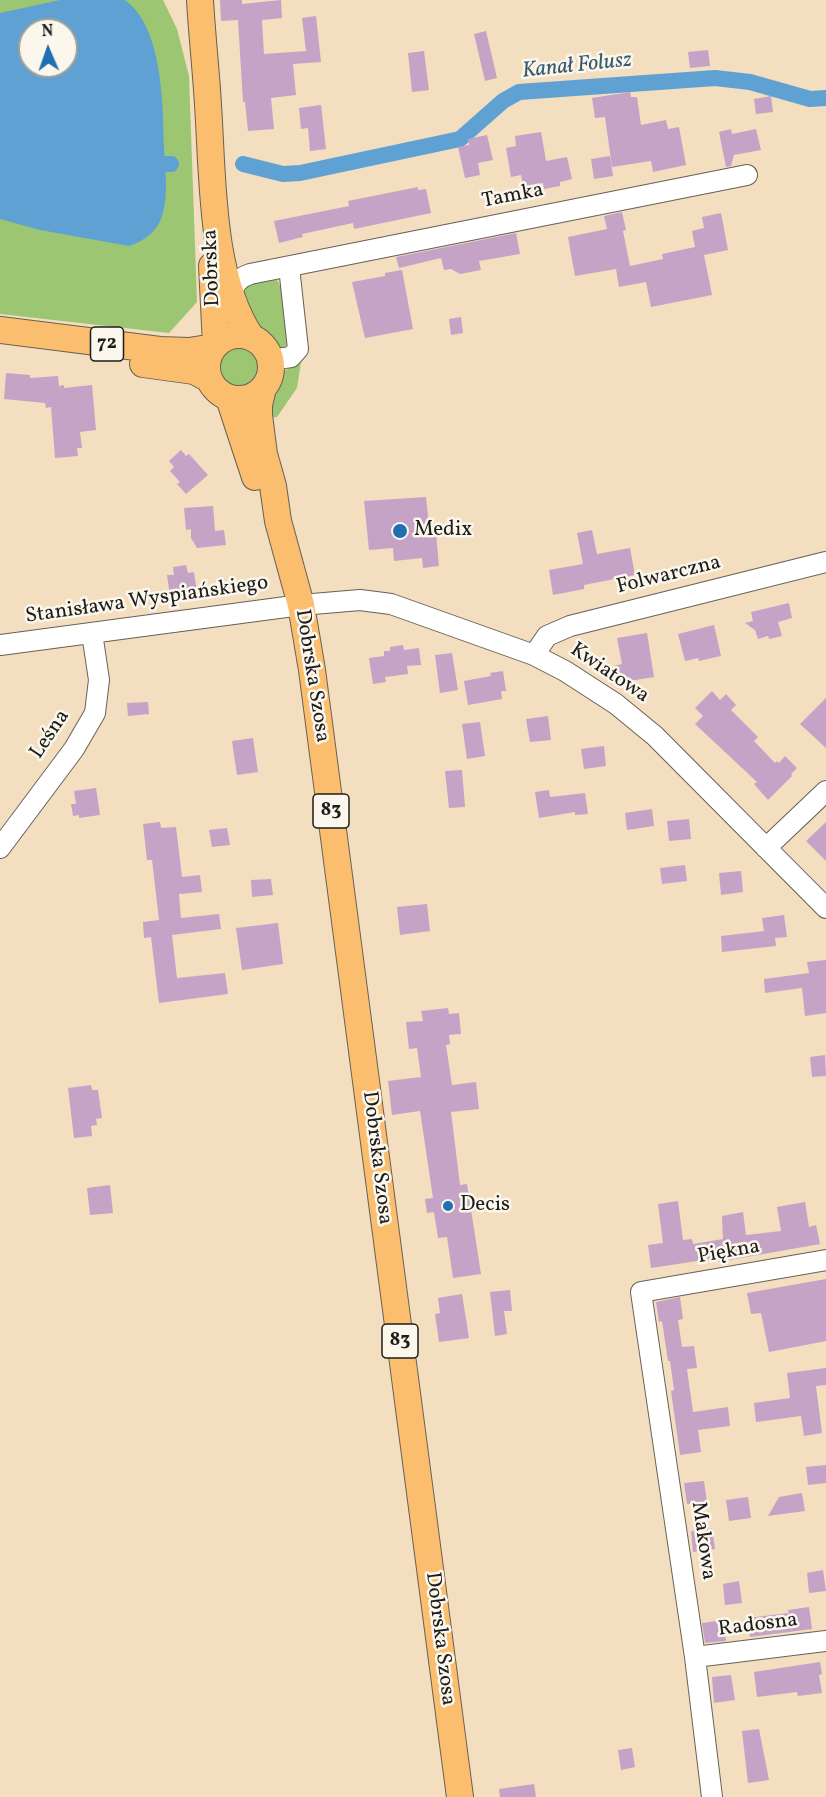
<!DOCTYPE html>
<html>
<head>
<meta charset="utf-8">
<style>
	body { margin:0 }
	#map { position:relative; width:826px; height:1797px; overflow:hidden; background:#f3dec0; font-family:Vollkorn,serif }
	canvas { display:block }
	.north { position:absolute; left:18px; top:18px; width:60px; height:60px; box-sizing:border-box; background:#fbf7ec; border:2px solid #a29f99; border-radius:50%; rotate:358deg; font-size:16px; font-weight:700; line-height:24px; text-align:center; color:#1c1c1c }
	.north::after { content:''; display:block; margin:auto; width:21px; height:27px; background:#1f6fb2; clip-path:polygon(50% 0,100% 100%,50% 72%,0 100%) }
</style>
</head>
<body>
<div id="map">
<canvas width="826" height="1797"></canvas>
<div class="north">N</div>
</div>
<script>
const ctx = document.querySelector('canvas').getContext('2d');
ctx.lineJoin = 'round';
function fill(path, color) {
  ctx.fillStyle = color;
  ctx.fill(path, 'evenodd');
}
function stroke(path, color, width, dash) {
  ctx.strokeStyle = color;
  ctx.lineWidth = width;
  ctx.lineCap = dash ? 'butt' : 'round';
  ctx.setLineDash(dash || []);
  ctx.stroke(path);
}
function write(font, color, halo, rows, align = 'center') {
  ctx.font = font + ' Vollkorn,serif';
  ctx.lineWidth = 5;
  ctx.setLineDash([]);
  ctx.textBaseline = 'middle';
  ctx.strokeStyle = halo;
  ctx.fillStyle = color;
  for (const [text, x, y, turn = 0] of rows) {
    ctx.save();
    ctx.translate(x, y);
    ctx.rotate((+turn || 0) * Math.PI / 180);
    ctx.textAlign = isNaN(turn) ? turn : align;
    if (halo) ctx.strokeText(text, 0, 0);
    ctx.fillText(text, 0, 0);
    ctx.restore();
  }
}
fill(new Path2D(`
	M0,0H163L177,29L189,76L197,302L169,333L0,314ZM30,30H66V66H30Z
	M269,275C272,276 275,278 277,280C284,287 288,330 289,341L282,350H277L264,332L254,329L241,283Z
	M217 367a22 22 0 1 1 44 0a22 22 0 1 1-44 0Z
	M301,362L297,388L277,417L269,418L273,390L280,373Z`), '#9dc672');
fill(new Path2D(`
	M60,0H125C163,27 163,106 164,147C165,170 169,194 162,216C157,232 144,241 129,246L40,230L0,219V13ZM30,30H66V66H30Z`), '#5fa1d3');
stroke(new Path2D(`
	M165,164H171
	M243,164L283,174L300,173L460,139L503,101L519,92L715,78L750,82L810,99L826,98`), '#5fa1d3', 16);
fill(new Path2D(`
	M220,0H242V4L281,0L282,18L262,20L264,54L306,51L302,18L316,16L321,62L293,64L296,95L271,98L274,129L248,131L245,102H243L238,20L221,21Z
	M486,31L497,78L485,81L474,34Z
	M708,50L710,66L690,68L688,52Z
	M424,51L429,90L412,92L408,53Z
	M630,92L631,97H637L641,125L666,120L668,129L679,127L686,165L653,172L651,161L612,167L605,117L595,118L592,98Z
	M771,96L773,112L756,114L754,99Z
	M321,105L326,149L310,151L308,128L301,129L299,108Z
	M731,129L732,134L756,129L761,150L734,155L731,166L726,167L719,132Z
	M541,132L546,161L567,157L572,179L560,182V186L544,189L543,183L523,186L521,175L511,177L506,148L516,146L515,136Z
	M487,135L493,160L478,163L480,175L465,178L458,147L469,145L468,139Z
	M610,156L613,176L594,179L591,159Z
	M418,187V190L426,189L431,213L354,229L353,223L302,234L303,237L279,243L274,221L349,206L348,201Z
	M622,212L626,230L623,231L630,266L663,259L662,254L695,247L692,231L704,228L702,217L721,213L728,250L704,255L712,295L651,307L646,282L619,287L616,269L575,276L568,237L607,229L604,216Z
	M516,233L520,254L479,261L481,270L460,274L451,269L444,270L441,258L399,268L396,257Z
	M402,270L413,329L365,338L352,282L385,276V273Z
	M461,317L463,333L451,335L449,319Z
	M6,373L30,375V378L58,376L59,386L64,385V388L92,385L96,430L80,432L82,448H77L78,456L55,458L51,407L46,408L45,403L4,399Z
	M181,450L186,456L189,454L208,475L186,494L177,484L180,482L170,471L174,467L169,461Z
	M426,497L430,534L436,533L439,566L423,568L422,558L394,561L393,548L369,550L364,501Z
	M213,506L215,531L224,530L226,545L197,548L191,538V529L186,530L184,508Z
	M592,530L597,554L630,548L635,575L584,585V589L553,595L549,570L583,564L577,533Z
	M186,565L188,573L194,572L197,592L170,596L167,575H174L173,567Z
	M789,603L792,618L778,622L782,636L769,639L768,636L758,639L755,630L745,623L753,621L751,612Z
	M714,625L721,656L699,661L698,658L685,661L678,634Z
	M647,633L654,677L617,683L614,666L622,664L617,638Z
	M403,645L404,650L419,648L421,665L407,666L408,674L385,677L386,682L373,684L369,658L384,656V651H390V647Z
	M452,653L458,690L440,693L435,655Z
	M503,671L506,691H501L502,699L468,705L464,681L491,676L490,673Z
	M712,691L720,700L726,694L736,705L731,710L758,737L754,741L775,763L777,761L779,763L785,756L797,768L791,774L792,776L768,800L754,784L757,782L695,724L703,716L695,708Z
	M826,698V748L800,724Z
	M148,702L149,714L128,716L127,703Z
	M548,716L551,740L530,742L526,719Z
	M480,722L485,756L467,759L462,724Z
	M253,738L258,772L237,775L232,741Z
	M604,746L606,766L584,769L581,749Z
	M462,770L465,807L449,808L445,771Z
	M96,788L100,815L79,818V815L73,816L71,804H76L74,791Z
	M549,790L550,797L585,793L588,814L575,815V812L539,818L535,792Z
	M652,809L654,826L627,830L625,813Z
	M689,819L691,839L669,841L667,821Z
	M160,822L161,828L176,827L182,877L200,875L202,892L179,894L181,918L219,914L221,929L172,935L177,978L225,973L228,994L159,1003L151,937L144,938L143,922L159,920L152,860H147L143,824Z
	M826,822V861L806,841Z
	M227,828L230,845L212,847L209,830Z
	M685,865L687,881L662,884L660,868Z
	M741,871L743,892L721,895L719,873Z
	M271,879L273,895L252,897L251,880Z
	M427,904L430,931L400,935L397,907Z
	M784,915L787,937L775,938L776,946L722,952L721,936L764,931L762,918Z
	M278,923L283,964L242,970L236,928Z
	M826,960V1013L805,1016L802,988L765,993L764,979L809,973L807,962Z
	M448,1008L449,1014L459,1013L461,1034L449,1035L450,1044L446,1045L452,1085L476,1082L479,1109L451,1112L460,1185L467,1184L481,1274L453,1278L447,1237L438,1238L434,1212L427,1213L425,1199L433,1198L420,1111L392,1115L388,1081L421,1077L417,1048L409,1049L406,1022L423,1021L421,1011Z
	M825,1055L826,1076L812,1077L810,1057Z
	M91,1085L92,1090H98L102,1118L96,1119L97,1125L91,1126L92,1136L74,1138L68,1088Z
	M110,1185L113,1213L90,1215L87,1188Z
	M678,1201L683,1240L692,1239L693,1244L723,1239L722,1216L743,1212L746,1235L781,1231L777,1207L805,1202L809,1227L816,1225L820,1244L718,1262L717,1258L651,1268L648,1245L663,1243L658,1204Z
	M826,1279V1341L769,1352L761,1313L751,1314L747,1293Z
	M510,1290L512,1311H504L507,1334L495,1336L490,1292Z
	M462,1294L469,1338L439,1342L435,1314L440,1313L438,1298Z
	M680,1297L683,1319L678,1320L682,1347L694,1346L697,1368L687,1369L693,1412L728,1407L730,1426L698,1430L701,1452L680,1455L671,1391L674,1390L670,1361H668L662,1321L659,1322L656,1302Z
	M826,1368V1385L816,1386L822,1433L804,1436L801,1416L756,1422L754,1403L790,1398L787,1373Z
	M826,1465V1483L808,1485L806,1467Z
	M704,1481L707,1502L687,1504L684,1483Z
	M802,1493L805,1511L768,1516L779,1497Z
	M748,1497L751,1518L729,1521L726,1500Z
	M712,1528L715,1549L693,1552L691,1531Z
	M823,1570L826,1591L809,1593L807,1573Z
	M739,1581L742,1603L725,1605L723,1584Z
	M809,1607L812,1629L750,1637L748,1618L789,1613L788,1610Z
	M724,1620L726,1641L705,1643L702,1623Z
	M820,1662L822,1674L819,1675L822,1693L798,1696L797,1692L757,1697L754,1672Z
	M731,1675L735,1700L714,1703L712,1677Z
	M759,1729L769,1780L748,1783L742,1731Z
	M632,1748L635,1767L621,1770L618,1750Z
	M534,1784L536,1797H500L499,1789Z`), '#c5a3c6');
const minor = new Path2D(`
	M231,294C235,283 239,278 250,274L747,175
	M271,360L291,357L298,349L289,267
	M0,645L301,605L360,600L391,604L534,655L565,671L616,704L655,736L826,908
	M534,655L547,636L570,626L826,562
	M0,848L74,749L95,713L99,680L92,633
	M766,848L826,791
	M695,1657L826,1641
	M712,1797L695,1657L641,1292L826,1260`);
const major = new Path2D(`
	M200,0C202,35 206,70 208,105C213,177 210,275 251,337
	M212,266L216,345
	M0,330L160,350L189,351L214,347
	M207 367a32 32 0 1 1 64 0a32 32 0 1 1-64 0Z
	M143,364L194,371L209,379
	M263,388L259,405V415L264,454L273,486L278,521L301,605L312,670L460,1797
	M229,398L255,477`);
stroke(minor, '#676055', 22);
stroke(major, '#676055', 28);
stroke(minor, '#fff', 20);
stroke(major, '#fabe6e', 26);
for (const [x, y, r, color] of [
	[400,531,8,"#1f6fb2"],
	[448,1206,6,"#1f6fb2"]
]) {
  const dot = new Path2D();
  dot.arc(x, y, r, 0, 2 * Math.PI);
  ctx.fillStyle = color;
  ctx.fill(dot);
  stroke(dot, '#fbf7ec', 2);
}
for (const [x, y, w] of [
	[107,344,33],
	[331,811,36],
	[400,1341,36]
]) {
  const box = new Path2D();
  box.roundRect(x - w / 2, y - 17, w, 34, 4.5);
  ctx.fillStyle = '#fbf7ec';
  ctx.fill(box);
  stroke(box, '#1c1c1c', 1.5);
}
write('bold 20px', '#1c1c1c', null, [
	["72",107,344],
	["83",331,811],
	["83",400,1341]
]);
write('21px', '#1c1c1c', '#fbf7ec', [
	["Tamka",513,197,-11],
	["Dobrska",213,268,-92],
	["Folwarczna",669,576,-14],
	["Stanisława Wyspiańskiego",147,601,-8],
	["Kwiatowa",609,674,34],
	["Dobrska Szosa",311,676,81],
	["Leśna",51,735,-56],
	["Dobrska Szosa",376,1158,83],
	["Piękna",729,1253,-10],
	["Makowa",702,1541,82],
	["Radosna",758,1626,-7],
	["Dobrska Szosa",439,1639,83]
]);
write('21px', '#1c1c1c', '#fbf7ec', [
	["Medix",414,531],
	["Decis",460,1206]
], 'left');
write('italic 22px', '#3a586e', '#fbf7ec', [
	["Kanał Folusz",577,67,-6]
]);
</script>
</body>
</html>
